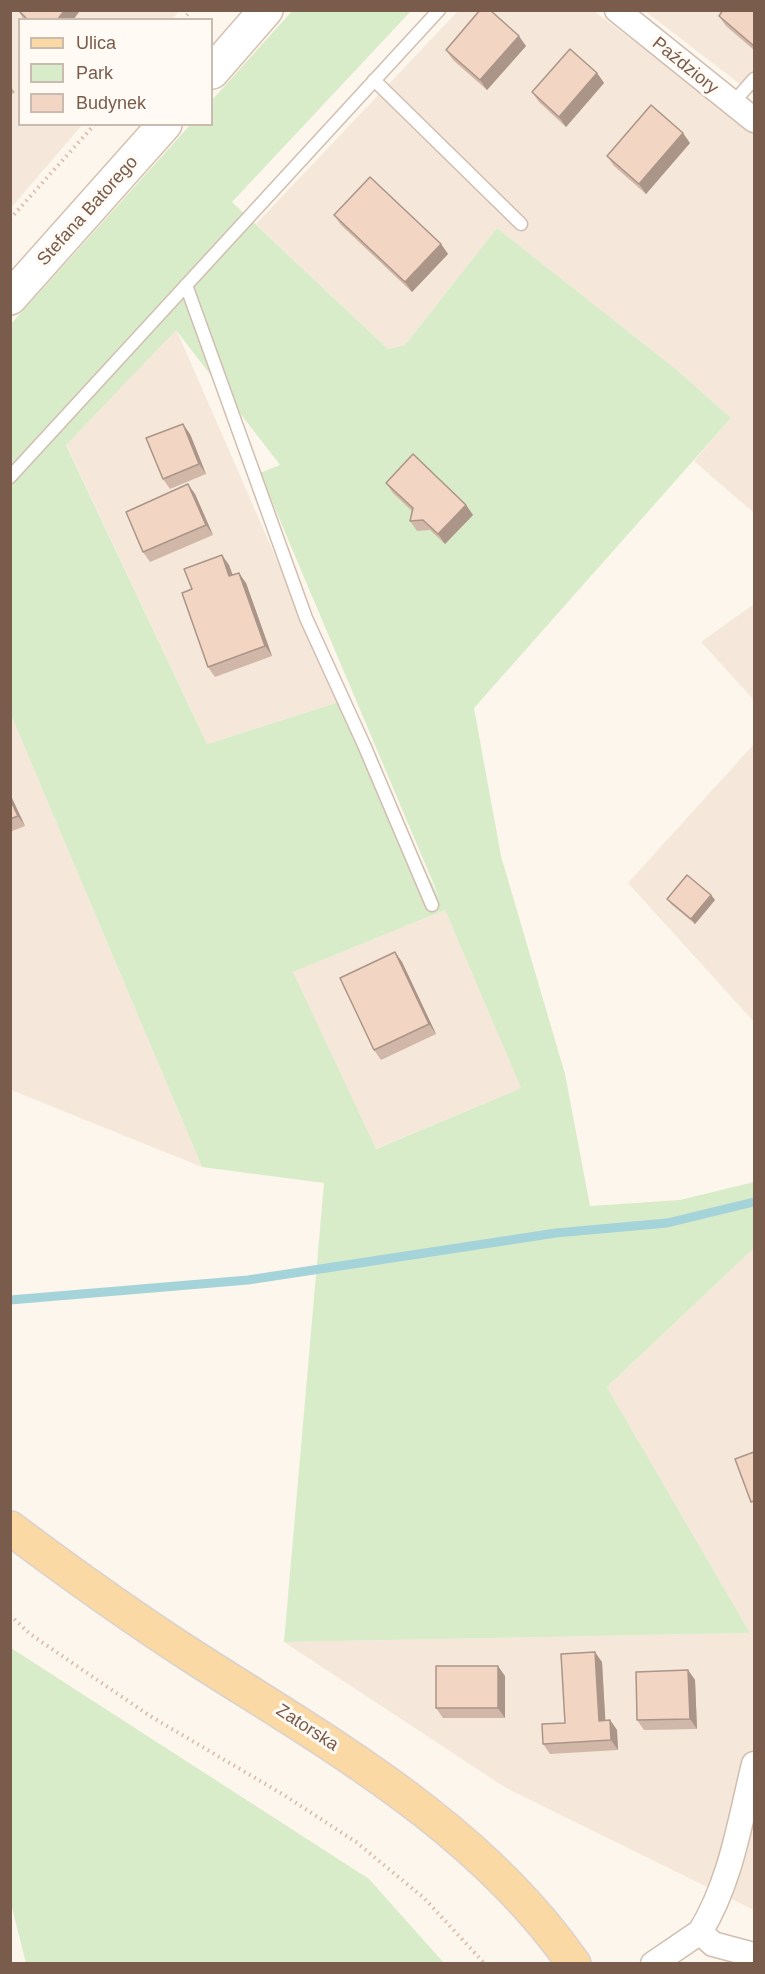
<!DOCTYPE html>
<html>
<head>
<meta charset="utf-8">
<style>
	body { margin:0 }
	#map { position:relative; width:765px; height:1974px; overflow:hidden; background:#fdf6ec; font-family:Arial,sans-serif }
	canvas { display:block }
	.frame { position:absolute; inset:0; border:12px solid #7a5c4d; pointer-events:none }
	.legend { position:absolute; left:18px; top:18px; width:195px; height:108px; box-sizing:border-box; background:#fffaf3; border:2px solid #cabbb1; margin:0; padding:8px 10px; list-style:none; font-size:18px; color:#7a5c4d }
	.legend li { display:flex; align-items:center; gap:12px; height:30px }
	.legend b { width:30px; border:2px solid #cabbb1 }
</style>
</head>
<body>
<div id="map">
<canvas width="765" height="1974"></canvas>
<div class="frame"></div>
<ul class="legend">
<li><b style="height:8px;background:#fbd9a5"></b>Ulica</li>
<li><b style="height:16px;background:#d8ecc9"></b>Park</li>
<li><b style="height:16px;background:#f3d5c3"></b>Budynek</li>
</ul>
</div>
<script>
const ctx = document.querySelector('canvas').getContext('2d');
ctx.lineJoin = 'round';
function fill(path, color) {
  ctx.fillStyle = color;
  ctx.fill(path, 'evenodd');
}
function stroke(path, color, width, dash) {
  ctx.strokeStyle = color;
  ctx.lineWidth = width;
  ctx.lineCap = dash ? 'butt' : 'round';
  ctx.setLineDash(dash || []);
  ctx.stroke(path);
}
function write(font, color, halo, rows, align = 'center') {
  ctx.font = font + ' Arial,sans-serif';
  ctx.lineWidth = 6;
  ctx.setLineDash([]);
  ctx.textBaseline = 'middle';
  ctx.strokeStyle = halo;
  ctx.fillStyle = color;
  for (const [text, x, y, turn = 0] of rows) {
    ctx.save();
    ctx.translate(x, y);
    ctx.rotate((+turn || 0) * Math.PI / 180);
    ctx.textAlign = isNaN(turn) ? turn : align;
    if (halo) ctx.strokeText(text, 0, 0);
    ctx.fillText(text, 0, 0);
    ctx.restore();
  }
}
fill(new Path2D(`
	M11,11H180L172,19L20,20V124L82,125L11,208Z
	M458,11H594L754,132V513L694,461L731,418L677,370L497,228L405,345L388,349L256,224Z
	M645,11H754V95Z
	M176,329L339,702L207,744L66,444Z
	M754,604V700L701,642Z
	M11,715L202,1167L11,1090Z
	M754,744V1022L628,883Z
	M445,910L521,1088L375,1149L293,972Z
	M754,1248V1910L506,1788L284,1642L750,1633L607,1387Z`), '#f5e8da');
fill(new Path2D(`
	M292,11H411L232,202L388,349L405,345L497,228L677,370L731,418L474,708L501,856L565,1074L590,1206L680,1200L754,1182V1248L607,1387L750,1633L284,1642L324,1183L202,1167L11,715L10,325L190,125L212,124V100ZM176,330L280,465L260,473L440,899L339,702L207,744L66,445ZM445,910L521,1088L376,1149L293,972Z
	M11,1648L369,1879L444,1963H26L11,1904Z`), '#d8ecc9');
stroke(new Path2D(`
	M10,1300L248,1280L556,1233L667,1223L754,1202`), '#a5d3da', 9);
const lane = new Path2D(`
	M374,80L521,224
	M732,104L754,79
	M186,285L306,618L364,745L432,905
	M10,477L439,10`);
const street = new Path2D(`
	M617,10L754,120
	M700,1932C731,1882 740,1821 754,1764
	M653,1964L700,1932L713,1944L754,1955`);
const secondary = new Path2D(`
	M212,72L266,10
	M10,298L165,124`);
const primary = new Path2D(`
	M10,1528C70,1573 130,1616 192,1656C329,1744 478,1826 574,1964`);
stroke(lane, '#d1beb0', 15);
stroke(street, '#d1beb0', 27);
stroke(secondary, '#d6c0b0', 36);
stroke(primary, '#dad1cd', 36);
stroke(new Path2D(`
	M183,20L191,10
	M10,219L95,124
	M10,1615L30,1634L150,1716L284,1795L356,1842L424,1898L485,1964`), '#d9b8a5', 4, [1.5, 4.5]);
stroke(lane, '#fff', 12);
stroke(street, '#fff', 24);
stroke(secondary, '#fff', 33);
stroke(primary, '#fbd9a5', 33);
fill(new Path2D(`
	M18,10H78L79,12L73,20H24Z
	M754,10V50L726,26L719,16Z
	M526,46L487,90L453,60L446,50Z
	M597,73L604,83L566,127L539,102L532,92Z
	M10,86L15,92L10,96Z
	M690,143L646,194L614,166L607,156Z
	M334,215L441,244L448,254L412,292L341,225Z
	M190,434L206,474L170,489L163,479Z
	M386,483L466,505L473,515L445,544L430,530L417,531L410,521L412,511L393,493Z
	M195,494L213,535L150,562L143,552Z
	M229,565L233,575L246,583L272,656L215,677L208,667L192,589Z
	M10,794L25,826L10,832Z
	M711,895L715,900L695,924L671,904L667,899Z
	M395,952L402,962L436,1034L381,1060L374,1050Z
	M602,1662L605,1720H610L617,1730L618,1750L550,1754L543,1744L565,1723Z
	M688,1670L695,1680L697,1729L644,1730L637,1720Z
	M505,1676V1718H443L436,1708Z`), '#d1b7a8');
fill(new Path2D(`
	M65,10H78L79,12L73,20H57Z
	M519,36L526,46L487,90L480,80Z
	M597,73L604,83L566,127L559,117Z
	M683,133L690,143L646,194L639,184Z
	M441,244L448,254L412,292L405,282Z
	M183,424L190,434L206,474L199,464Z
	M188,484L195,494L213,535L206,525Z
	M466,505L473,515L445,544L438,534Z
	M222,555L229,565L236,586L229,576Z
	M239,573L246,583L272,656L265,646Z
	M10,794L25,826L18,816L10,799Z
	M711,895L715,900L695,924L691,919Z
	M395,952L402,962L436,1034L429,1024Z
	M595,1652L602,1662L606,1731L599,1721Z
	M498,1666L505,1676V1718L498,1708Z
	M688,1670L695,1680L697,1729L690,1719Z
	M610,1720L617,1730L618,1750L611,1740Z`), '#aa9588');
const building = new Path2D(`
	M18,10H65L57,20H28Z
	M480,10H490L519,36L480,80L446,50Z
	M723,10H754V46L719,16Z
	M570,49L597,73L559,117L532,92Z
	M651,105L683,133L639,184L607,156Z
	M370,177L441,244L405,282L334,215Z
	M183,424L199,464L163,479L146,438Z
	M413,454L466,505L438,534L423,520L410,521L413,508L386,483Z
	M188,484L206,525L143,552L126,512Z
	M222,555L229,576L239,573L265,646L208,667L182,593L192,589L184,569Z
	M10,799L18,816L10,819Z
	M687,875L711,895L691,919L667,899Z
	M395,952L429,1024L374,1050L340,978Z
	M754,1452V1501L751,1502L735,1459Z
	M595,1652L599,1721L610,1720L611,1740L543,1744L542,1724L565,1723L561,1654Z
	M436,1666H498V1708H436Z
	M688,1670L690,1719L637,1720L636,1672Z`);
fill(building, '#f3d5c3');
stroke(building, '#aa9588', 1.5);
write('18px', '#7a5c4d', '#fffaf3', [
	["Paździory",685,66,39],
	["Stefana Batorego",88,211,-48],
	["Zatorska",307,1728,33]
]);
</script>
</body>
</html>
